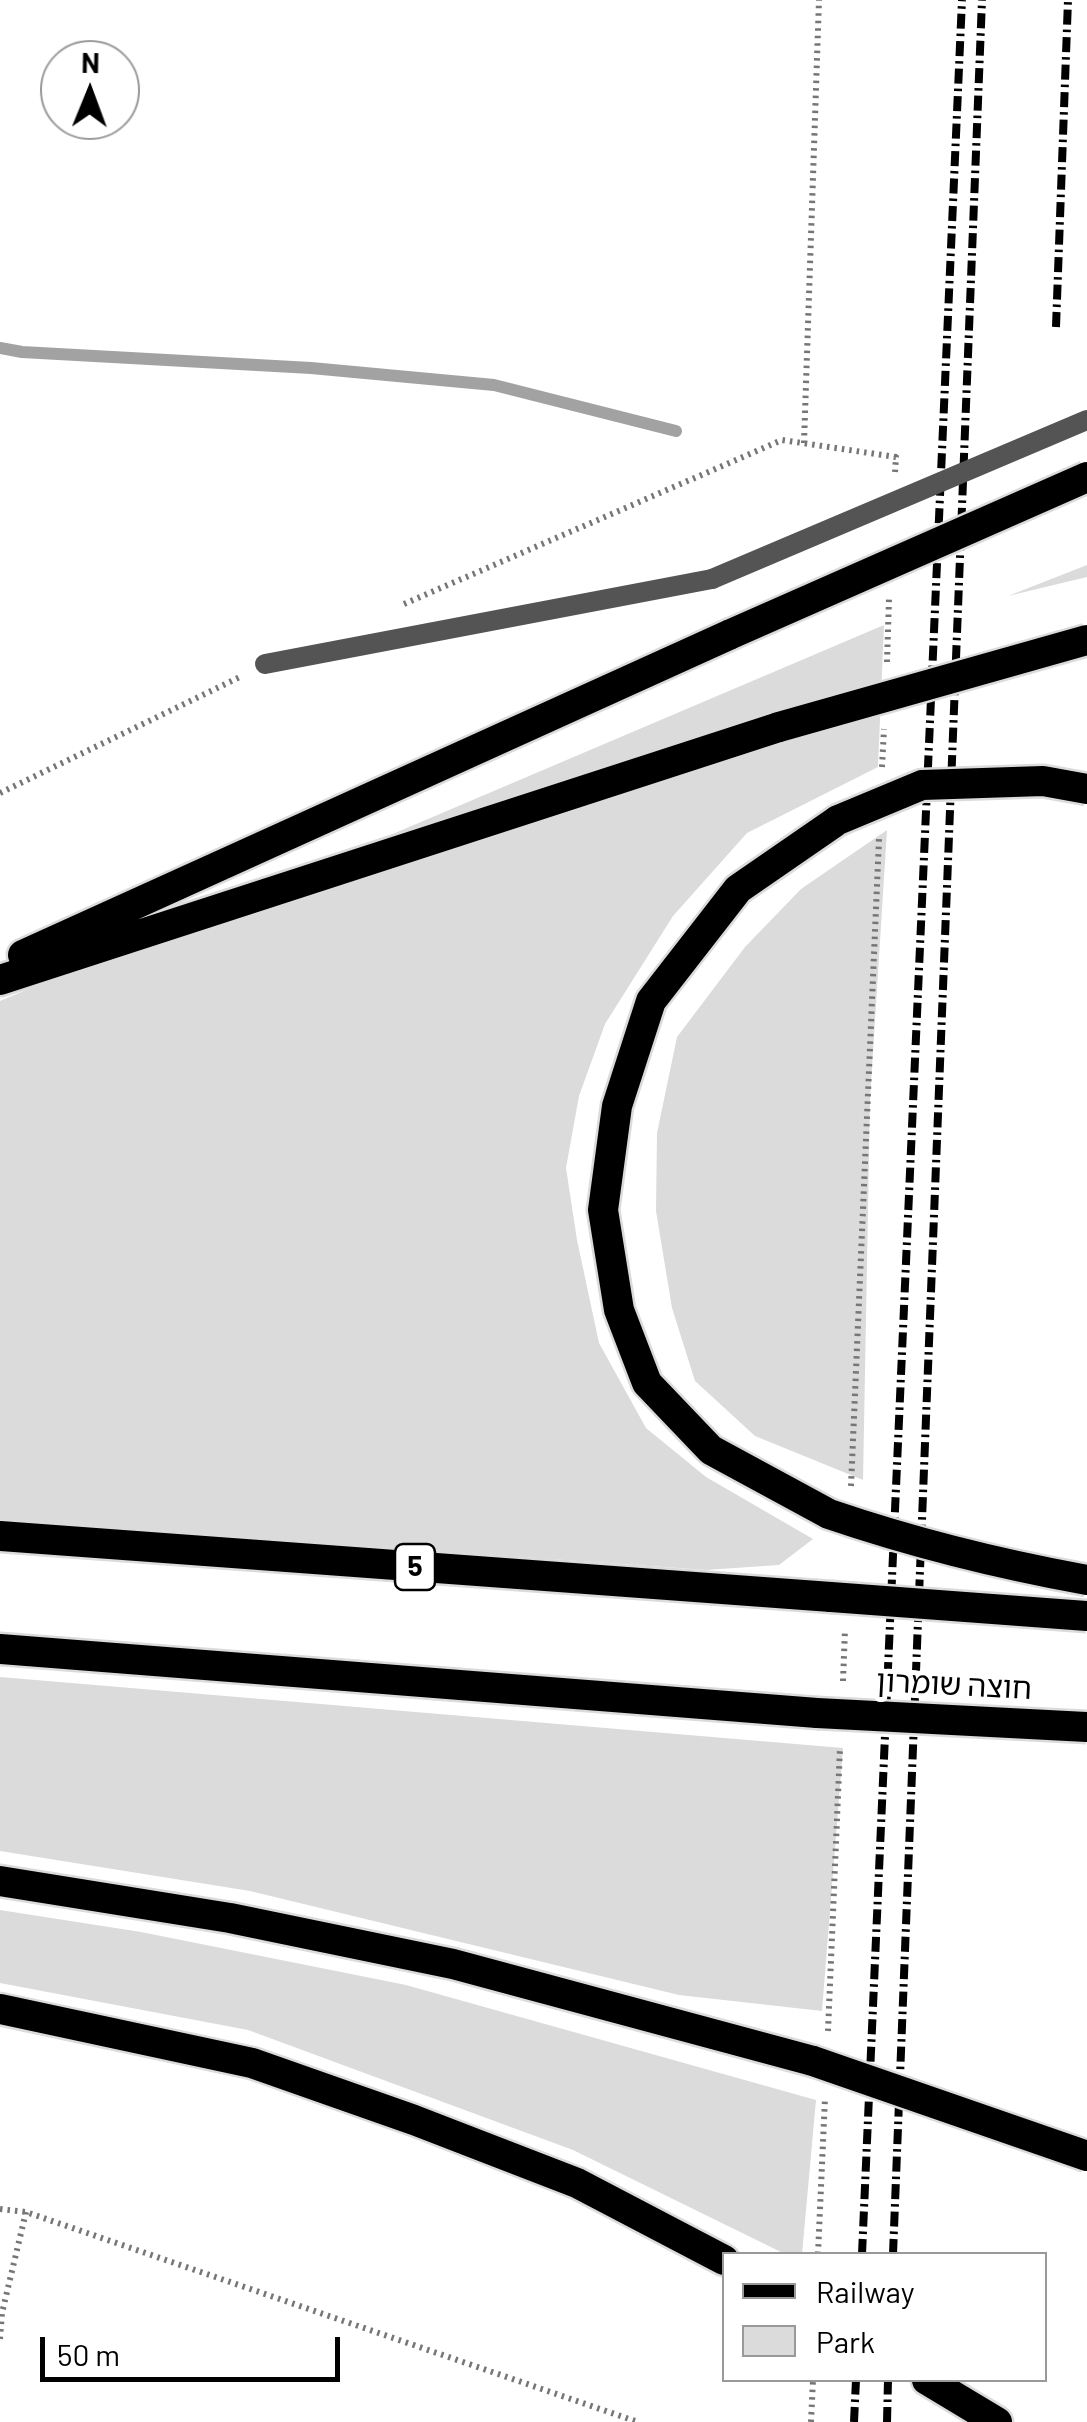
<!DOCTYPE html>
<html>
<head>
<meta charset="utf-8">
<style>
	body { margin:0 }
	#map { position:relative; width:1087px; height:2422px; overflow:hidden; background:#fff; font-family:Barlow,sans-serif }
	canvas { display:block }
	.legend { position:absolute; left:722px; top:2252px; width:325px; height:130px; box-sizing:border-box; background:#fff; border:2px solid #999; margin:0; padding:12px 18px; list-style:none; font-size:30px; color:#000 }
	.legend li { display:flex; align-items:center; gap:20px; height:50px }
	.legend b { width:50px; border:2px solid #999 }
	.north { position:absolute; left:40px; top:40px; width:100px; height:100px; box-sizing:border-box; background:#fff; border:2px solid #999; border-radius:50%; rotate:1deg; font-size:28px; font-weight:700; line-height:40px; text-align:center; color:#000 }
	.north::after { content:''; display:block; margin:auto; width:35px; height:45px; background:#000; clip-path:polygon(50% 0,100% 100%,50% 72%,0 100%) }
	.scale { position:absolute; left:40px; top:2337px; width:300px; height:45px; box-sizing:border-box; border:5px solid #000; border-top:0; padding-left:12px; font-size:30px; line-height:35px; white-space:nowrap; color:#000; -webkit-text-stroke:8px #fff; paint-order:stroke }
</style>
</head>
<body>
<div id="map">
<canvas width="1087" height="2422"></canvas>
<ul class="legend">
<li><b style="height:12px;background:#000"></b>Railway</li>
<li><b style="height:28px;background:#dbdbdb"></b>Park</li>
</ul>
<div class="north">N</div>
<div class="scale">50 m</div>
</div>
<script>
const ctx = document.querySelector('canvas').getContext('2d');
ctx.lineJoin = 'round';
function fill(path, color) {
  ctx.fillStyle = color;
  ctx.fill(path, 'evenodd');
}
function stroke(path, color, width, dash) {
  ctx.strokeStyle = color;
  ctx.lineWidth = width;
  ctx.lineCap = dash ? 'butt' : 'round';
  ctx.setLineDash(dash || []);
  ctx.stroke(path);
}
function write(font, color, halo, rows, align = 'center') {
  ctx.font = font + ' Barlow,"Noto Sans Hebrew",sans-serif';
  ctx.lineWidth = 10;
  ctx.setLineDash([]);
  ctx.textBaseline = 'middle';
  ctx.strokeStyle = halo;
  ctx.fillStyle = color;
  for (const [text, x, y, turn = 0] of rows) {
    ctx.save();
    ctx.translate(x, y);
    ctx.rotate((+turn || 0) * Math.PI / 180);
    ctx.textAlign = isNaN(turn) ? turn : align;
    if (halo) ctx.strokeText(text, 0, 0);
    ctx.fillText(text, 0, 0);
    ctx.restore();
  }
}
fill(new Path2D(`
	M1087,565V577L1008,596Z
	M884,625L878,767L747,833L673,916L605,1024L579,1096L566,1168L577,1240L599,1343L646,1428L706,1477L813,1539L779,1565L706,1570L0,1520V1001Z
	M887,830L870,1100L863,1480L755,1436L695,1381L672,1308L656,1211L657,1133L677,1037L745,947L801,889Z
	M0,1677L843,1748L822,2011L679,1995L250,1891L0,1851Z
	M0,1910L141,1932L406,1985L816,2100L802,2254H785L573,2150L248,2030L0,1983Z`), '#dbdbdb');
stroke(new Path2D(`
	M0,348L22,352L311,368L494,385L676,431`), '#a2a2a2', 12);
const highway = new Path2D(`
	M23,955L731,634
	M0,980L779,727
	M829,1514L711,1450L647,1383L619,1310L603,1210L617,1106L651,1001L738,889L838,820
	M0,1536L831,1597
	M0,1649L817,1713
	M0,1881L230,1918L453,1964L813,2061
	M0,2009L252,2063L414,2120L577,2183L724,2260
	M927,2380L997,2422`);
stroke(highway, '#dbdbdb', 35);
stroke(new Path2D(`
	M804,443L819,0
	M404,604L782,440L896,457L895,472
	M887,662L889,599
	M882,767L884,729
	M0,793L242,676
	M851,1486L879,839
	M843,1681L845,1629
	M828,2031L840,1748
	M0,2209L26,2212L638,2422
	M818,2254L825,2098
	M0,2339L2,2313L26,2212
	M811,2422L813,2380`), '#767676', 6, [2.5, 5]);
stroke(new Path2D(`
	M265,664L712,579`), '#545454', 20);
stroke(highway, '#000', 30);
stroke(new Path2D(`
	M1056,327L1068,0
	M862,2254L962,0
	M893,2254L982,0
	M854,2422L856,2380
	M887,2422L888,2380`), '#000', 8, [15, 5, 2.5, 5]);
const highwayBridge = new Path2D(`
	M731,634L1087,477
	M779,727L1087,640
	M838,820L922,785L1043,781L1087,789
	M829,1514C914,1543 999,1564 1087,1580
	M831,1597L1087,1616
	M817,1713L1087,1727
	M813,2061L1087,2156`);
stroke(highwayBridge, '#dbdbdb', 35, []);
stroke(new Path2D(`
	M712,579L1087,420`), '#545454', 20);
stroke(highwayBridge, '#000', 30);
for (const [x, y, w] of [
	[415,1567,40]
]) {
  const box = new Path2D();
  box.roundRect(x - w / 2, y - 23, w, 46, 8);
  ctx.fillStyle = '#fff';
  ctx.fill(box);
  stroke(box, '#000', 2.5);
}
write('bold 28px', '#000', null, [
	["5",415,1567]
]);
write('30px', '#000', '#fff', [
	["חוצה שומרון",954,1685,3]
]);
</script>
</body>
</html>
